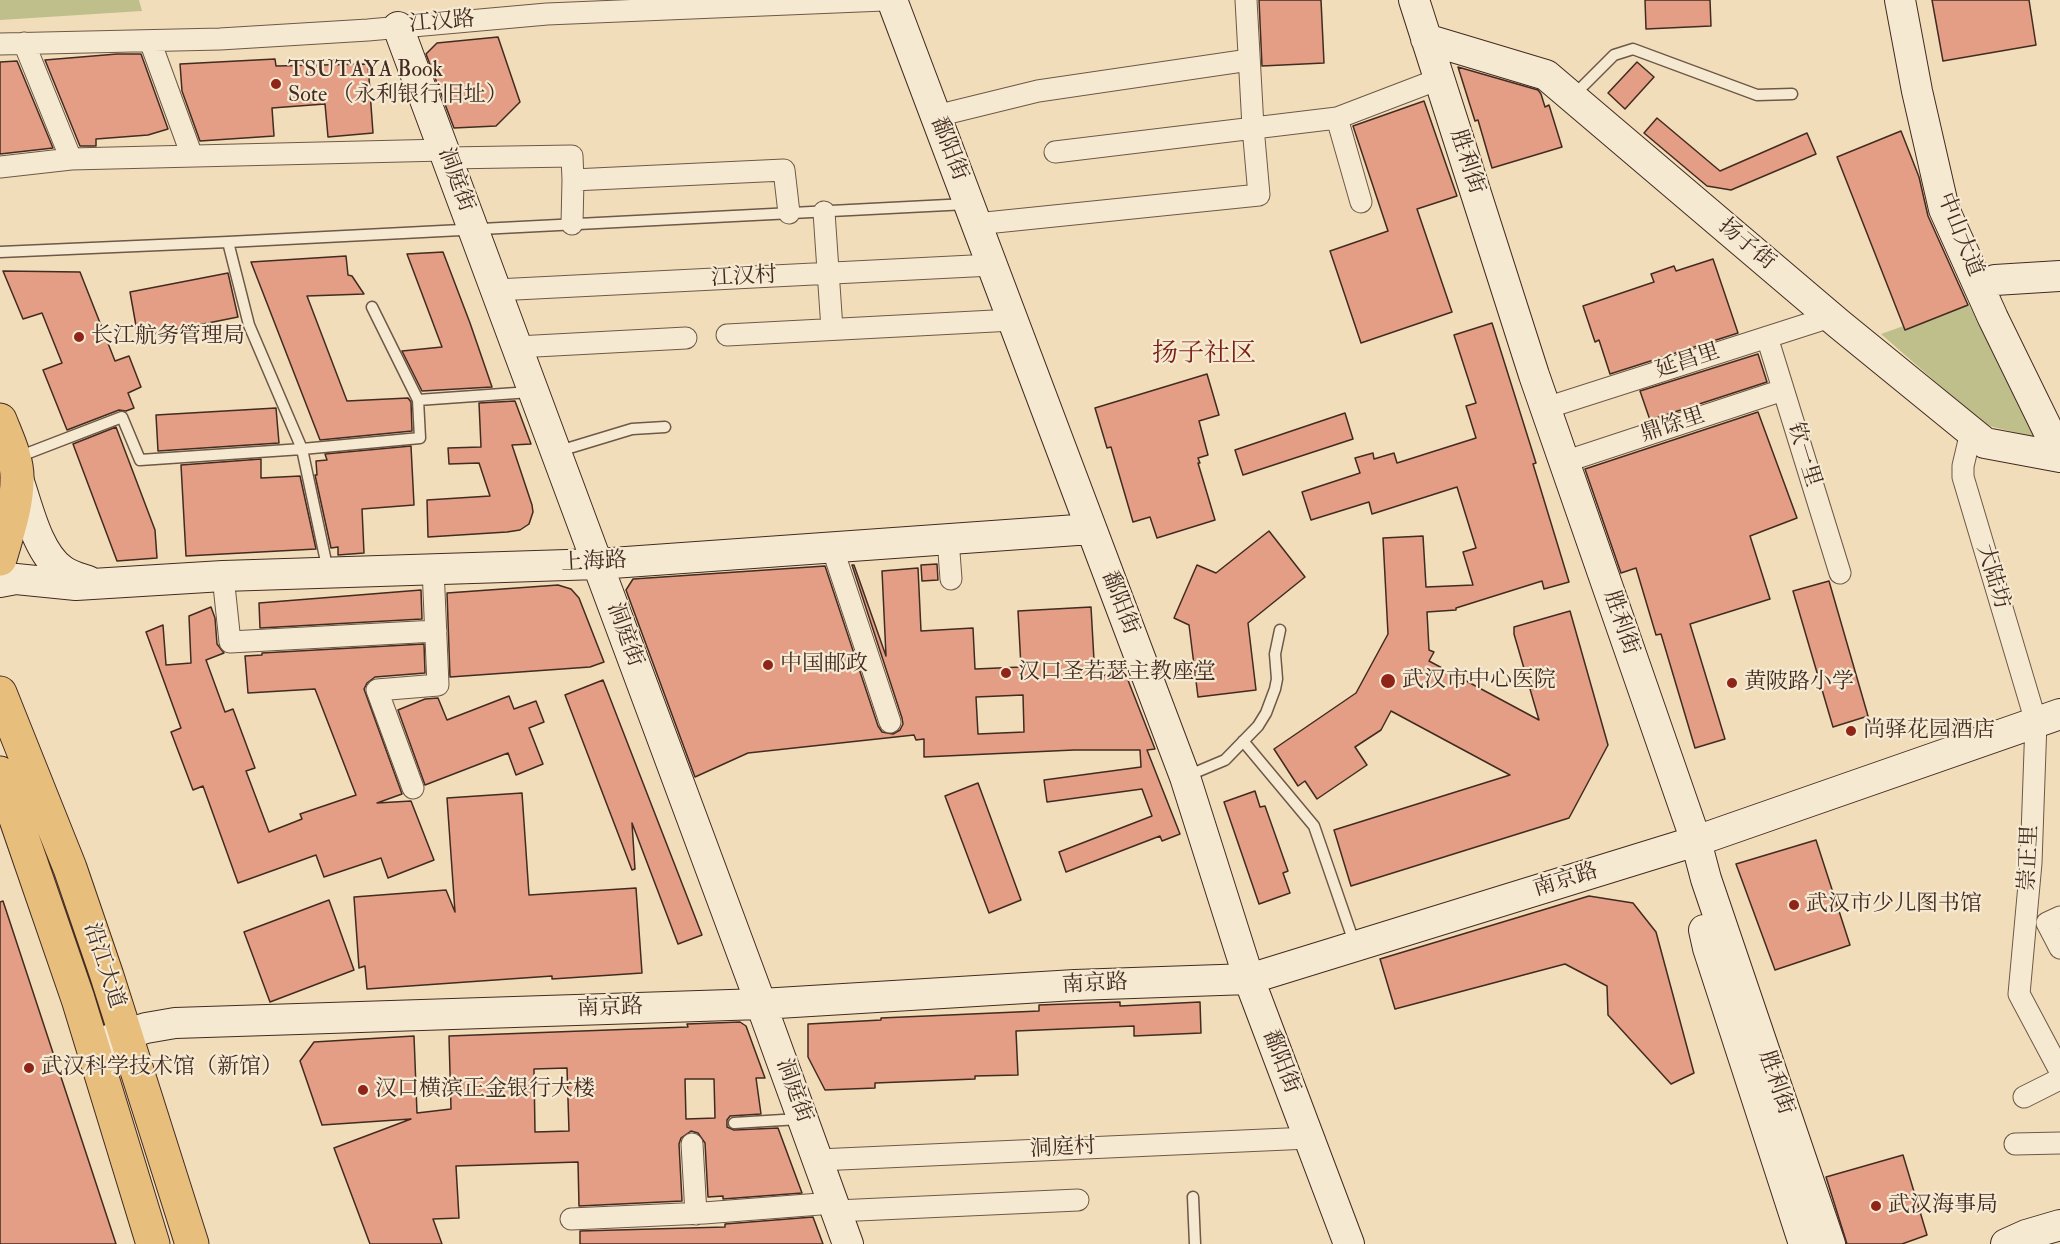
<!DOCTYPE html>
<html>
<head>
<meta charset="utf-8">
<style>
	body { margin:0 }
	canvas { display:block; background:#f1ddb9 }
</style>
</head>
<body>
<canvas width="2060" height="1244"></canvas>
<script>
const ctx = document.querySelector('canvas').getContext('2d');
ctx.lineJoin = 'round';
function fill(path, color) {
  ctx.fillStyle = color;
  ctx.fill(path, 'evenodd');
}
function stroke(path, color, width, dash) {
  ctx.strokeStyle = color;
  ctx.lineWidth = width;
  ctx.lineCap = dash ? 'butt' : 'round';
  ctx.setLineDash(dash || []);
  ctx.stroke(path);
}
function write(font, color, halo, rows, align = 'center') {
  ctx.font = font + ' "IM FELL Double Pica","Noto Serif SC",serif';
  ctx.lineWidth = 4.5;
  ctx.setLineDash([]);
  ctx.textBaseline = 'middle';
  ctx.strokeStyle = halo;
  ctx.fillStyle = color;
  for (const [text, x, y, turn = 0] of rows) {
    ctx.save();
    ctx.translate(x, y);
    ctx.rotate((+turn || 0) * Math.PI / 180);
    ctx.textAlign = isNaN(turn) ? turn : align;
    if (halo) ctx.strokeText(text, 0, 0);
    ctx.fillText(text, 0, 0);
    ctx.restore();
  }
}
fill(new Path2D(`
	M0,0H139L142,11L0,20Z
	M1968,303L2038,438L1985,425L1881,334Z`), '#bfbf8c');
const building = new Path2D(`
	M1259,0H1321L1324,63L1262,66Z
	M1645,0H1710L1711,26L1646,29Z
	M1932,0H2029L2036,45L1943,61Z
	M498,37L520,102L496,126L454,128L426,54L437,43Z
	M117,54H141L168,129L148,135L96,139V146H80L45,60Z
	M275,59L276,66L368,64L373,133L328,137L325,104L272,108L274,136L200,141L182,91L180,64Z
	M17,61L53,148L0,154V62Z
	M1637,62L1654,77L1625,109L1608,93Z
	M1458,67L1538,90L1541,94L1545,107L1549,105L1562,147L1492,168L1478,120L1475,121Z
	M1424,101L1457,196L1417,209L1452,312L1361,343L1330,251L1388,231L1353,126Z
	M1657,118L1720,171L1807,133L1816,154L1731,190L1707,186L1644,133Z
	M1901,131L1919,177L1928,216L1968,305L1905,330L1837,157Z
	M443,252L470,323L492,387L422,391L402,351L442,347L407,254Z
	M346,256L348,275L352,276L364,294L307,296L347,401L408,398L411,402L412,431L320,440L251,262Z
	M1713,259L1738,333L1610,374L1599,340L1595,342L1583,306L1654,282L1651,274L1674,266L1676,271Z
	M3,271L80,272L115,361L129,356L141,387L128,393L134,408L126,411L119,410L67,430L43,370L62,363L42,313L23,319Z
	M228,273L238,317L138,337L130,292Z
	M1492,323L1536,463L1533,464L1569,582L1544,589L1542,581L1456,608V610L1427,612L1429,650L1434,652L1429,661L1539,720L1514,634V627L1570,611L1608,745L1569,818L1351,886L1334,830L1510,775L1391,711L1381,730L1355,747L1367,765L1317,799L1305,781L1298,786L1274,749L1356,693L1388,634L1383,538L1423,536L1426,587L1473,585L1463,552L1476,548L1457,487L1372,514L1369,502L1311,520L1302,492L1360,473L1355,458L1373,453L1374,459L1394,453L1397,463L1476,438L1466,406L1476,403L1454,335Z
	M1758,354L1767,382L1650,420L1640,391Z
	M1207,374L1219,415L1199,421L1208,455L1198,458L1200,463H1198L1215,520L1157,538L1150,517L1133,522L1111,447L1107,448L1095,408Z
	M515,401L531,444L512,445L532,505L533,512L529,524L520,530L507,532L428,537L427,500L490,496L479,463L449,464L448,448L481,447L479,403Z
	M276,408L279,443L158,451L156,415Z
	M1758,412L1797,518L1750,536L1770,599L1690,624L1725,739L1695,748L1661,634L1656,635L1636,568L1621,573L1585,469Z
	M1345,413L1353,439L1243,475L1235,450Z
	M116,427L155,530L157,558L117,561L73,444Z
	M411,446L414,505L362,509L364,553L338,555V547L331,548L315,475H317L316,461L327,460L325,454Z
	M261,459V478L300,476L316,549L186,556L181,465Z
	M1269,531L1305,577L1248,623L1256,690L1198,697L1189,625L1174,618L1197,565L1216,573Z
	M937,564L938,580L922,581L921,565Z
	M852,565H854L886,656L882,571L918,568L921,631L973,628L975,669L1021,667L1018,611L1091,607L1095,678L1124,670L1155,749L1147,750L1180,834L1162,841L1160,836L1066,872L1059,852L1152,816L1142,789L1047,802L1044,780L1141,767L1140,750H1074L924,757V739L916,740L914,735L748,753L695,777L626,590L633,579L825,566L878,726L882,732L893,734L900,730L903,724L902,718ZM1023,695L1024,732L978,734L976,697Z
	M1829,581L1868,716L1833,727L1793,591Z
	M558,585L571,589L579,598L604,662L590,667L450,677L447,593Z
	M421,590L422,619L260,628L259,603Z
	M211,607L215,618L217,644L224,653L206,660L225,712L233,709L255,768L246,771L269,832L302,819L300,814L356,795L315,689L248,693L245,656L262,655V653L424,644L425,673L375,677L367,683L364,689L402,794L377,803L411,801L434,860L388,878L381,858L324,877L316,855L238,883L203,786L193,790L171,732L181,728L146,632L163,625L166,665L191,663L189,616Z
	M603,680L702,935L678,944L632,823L635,869L632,870L565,695Z
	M509,696L514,709L536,701L544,722L529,728L543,764L516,775L508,753L425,785L398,710L425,699L438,698L447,720Z
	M978,783L1021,900L989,913L945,796Z
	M1255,791L1260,807L1265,806L1288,871L1283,873L1290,893L1259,904L1224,802Z
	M522,793L529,895L636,888L642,973L552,979V976L367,989L365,966L359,968L354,897L446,890L455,912L447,798Z
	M1816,840L1850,945L1775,970L1736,864Z
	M1589,896L1633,903L1656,932L1694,1073L1671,1084L1608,1015L1607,986L1565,964L1395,1009L1380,959Z
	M329,900L354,970L270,1002L244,932Z
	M3,901L116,1244H0V902Z
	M1120,1002V1006L1200,1002L1201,1033L1134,1036V1026L1016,1031L1018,1075L975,1076V1079L875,1083V1088L825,1090L808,1057V1024L881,1020V1018L1039,1011V1005Z
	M740,1022L746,1026L765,1078H756L761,1114L730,1116L727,1120V1127L734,1130L778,1128L802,1193L723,1199V1196L708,1197L705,1143L698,1133L691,1131L681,1138L679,1144L682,1201L579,1206L578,1162L456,1166L459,1218L433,1219L442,1244H370L334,1148L411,1119L322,1125L300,1061L314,1042L414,1036L417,1113L451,1109L449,1036L688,1027L687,1024ZM567,1068L569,1131L535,1132L534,1069ZM685,1079H714L715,1118L686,1119Z
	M1903,1155L1927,1235L1902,1244H1847L1826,1177Z
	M813,1217L823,1244H580V1231L725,1227V1224Z`);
fill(building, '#e39e85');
stroke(building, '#422b21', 1.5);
const lane = new Path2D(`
	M1574,95L1614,55L1633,49L1757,95L1792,94
	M228,242L249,325L302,449L328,571
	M0,252L228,242L967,204
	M372,307L418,400
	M556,452L632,429L665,427
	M18,457L122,417L140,460L302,449L420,438L418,400L530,392
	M1243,741L1314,826L1355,945
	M1187,776L1225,760L1258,726L1266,713L1275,689L1277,679L1275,654L1280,630
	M734,1123L799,1119
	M1193,1197L1195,1244`);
const street = new Path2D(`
	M150,41L192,156
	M24,43L71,159
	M0,44L220,39L368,30L547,14L884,0
	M936,116L1038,91L1249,60
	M1337,118L1361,202
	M1055,152L1337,118L1439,79
	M447,158L572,156L573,180L784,170L789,213
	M0,167L71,159L444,150
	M824,212L832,329
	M572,224L573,180
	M976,224L1259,195L1253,127L1246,0
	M496,290L992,265
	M727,335L1013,320
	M1767,337L1840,573
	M517,347L686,338
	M1546,408L1830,317
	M1971,432L1963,466V477L2036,722L2031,863L2019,994L2060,1071
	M1564,462L1783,390
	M948,539L951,579
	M832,547L890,722
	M223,576L230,642L436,631
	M413,788L377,690L438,685L433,568
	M2060,917L2047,923L2060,948
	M2024,1097L2060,1079
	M692,1144L696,1214
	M2015,1144L2060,1143
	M818,1160L1309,1138
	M836,1211L1078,1200
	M571,1219L704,1213L833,1203`);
const secondary = new Path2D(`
	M892,0L1185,777L1249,979L1349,1244
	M1414,0L1534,375L1696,841L1706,879L1830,1244
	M1900,0L1917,91L1944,209L1993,318L2060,455
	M398,27L761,1004L848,1244
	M1426,39L1546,75L1839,324L1985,443L2060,457
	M1995,280L2060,276
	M18,479C28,507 37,552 62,570C70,576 79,578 88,581
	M0,582L16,579L76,585L223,576L598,564L1091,529
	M1704,930L1708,948L1804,1244
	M102,1042L146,1028L175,1023L761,1004L1075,985L1249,979L1696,841L2060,714
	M2006,1244L2026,1235L2060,1225`);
const primary = new Path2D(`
	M0,420C7,438 18,460 17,480C17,506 7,534 0,559
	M0,693L70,868L107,976L192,1244
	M0,773L78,999L153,1244`);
stroke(lane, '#6e5847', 13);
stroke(street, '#6e5847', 23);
stroke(secondary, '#422b21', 32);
stroke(primary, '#422b21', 35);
stroke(lane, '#f6e9d2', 10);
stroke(street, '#f6e9d2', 21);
stroke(secondary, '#f6e9d2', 30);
stroke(primary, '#e8be7c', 33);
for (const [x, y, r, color] of [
	[276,84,6,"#8f2418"],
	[79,337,6,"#8f2418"],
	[768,665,6,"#8f2418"],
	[1006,673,6,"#8f2418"],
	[1388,681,8,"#8f2418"],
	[1732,683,6,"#8f2418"],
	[1851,731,6,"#8f2418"],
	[1794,905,6,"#8f2418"],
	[29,1068,6,"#8f2418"],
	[363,1090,6,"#8f2418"],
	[1876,1206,6,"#8f2418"]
]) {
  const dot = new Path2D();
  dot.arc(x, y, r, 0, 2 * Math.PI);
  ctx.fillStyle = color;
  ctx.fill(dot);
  stroke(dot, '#f6e9d2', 2);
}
write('22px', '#422b21', '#f6e9d2', [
	["江汉路",442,23,-5],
	["鄱阳街",948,149,69],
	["胜利街",1466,162,72],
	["洞庭街",455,180,70],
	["中山大道",1959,235,68],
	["扬子街",1746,245,40],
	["江汉村",744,278,-3],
	["延昌里",1688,362,-18],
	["鼎馀里",1673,426,-18],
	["钦一里",1803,455,73],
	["上海路",594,563,-3],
	["大陆坊",1992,577,73],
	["鄱阳街",1119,603,69],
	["胜利街",1620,623,71],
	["洞庭街",624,635,70],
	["崇正里",2030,858,-87],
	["南京路",1566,881,-17],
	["沿江大道",103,966,72],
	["南京路",1095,985,-3],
	["南京路",610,1009,-2],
	["鄱阳街",1280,1062,69],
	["胜利街",1775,1083,71],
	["洞庭街",793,1091,70],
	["洞庭村",1063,1149,-3]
]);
write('22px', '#422b21', '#f6e9d2', [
	["TSUTAYA Book",288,71],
	["Sote （永利银行旧址）",288,96],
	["长江航务管理局",91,337],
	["中国邮政",780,665],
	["汉口圣若瑟主教座堂",1018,673],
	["武汉市中心医院",1402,681],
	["黄陂路小学",1744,683],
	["尚驿花园酒店",1863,731],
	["武汉市少儿图书馆",1806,905],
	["武汉科学技术馆（新馆）",41,1068],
	["汉口横滨正金银行大楼",375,1090],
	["武汉海事局",1888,1206]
], 'left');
write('26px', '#7a1f14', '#f6e9d2', [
	["扬子社区",1204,355]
]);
</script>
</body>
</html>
